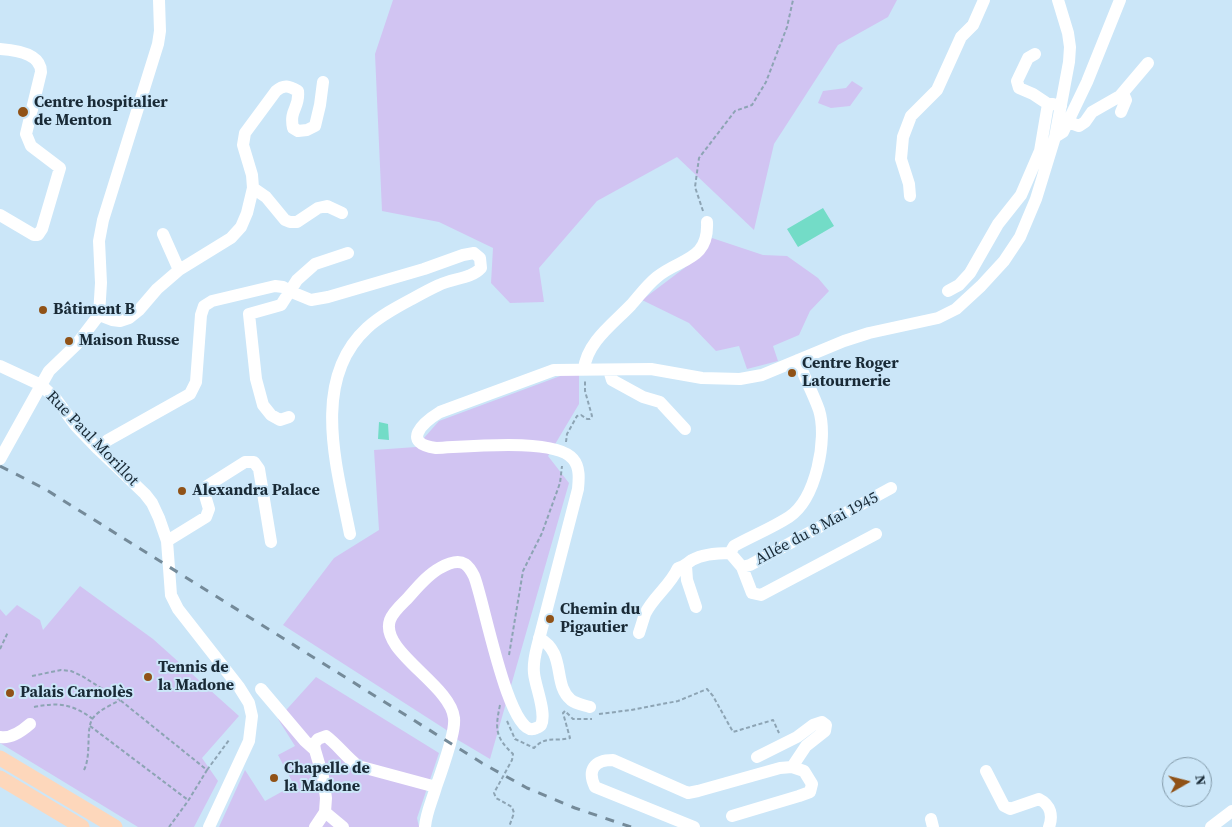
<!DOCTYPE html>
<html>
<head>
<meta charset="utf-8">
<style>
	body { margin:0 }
	#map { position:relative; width:1232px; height:827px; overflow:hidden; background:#cbe6f8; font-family:"Source Serif 4",serif }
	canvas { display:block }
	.north { position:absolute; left:1162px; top:757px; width:50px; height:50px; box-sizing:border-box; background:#cbe6f8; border:1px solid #849baa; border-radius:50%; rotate:82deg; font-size:14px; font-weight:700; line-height:20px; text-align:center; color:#192a36 }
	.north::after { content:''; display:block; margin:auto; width:18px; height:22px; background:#905217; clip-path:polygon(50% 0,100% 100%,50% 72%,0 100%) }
</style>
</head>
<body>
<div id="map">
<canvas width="1232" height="827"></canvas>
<div class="north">N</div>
</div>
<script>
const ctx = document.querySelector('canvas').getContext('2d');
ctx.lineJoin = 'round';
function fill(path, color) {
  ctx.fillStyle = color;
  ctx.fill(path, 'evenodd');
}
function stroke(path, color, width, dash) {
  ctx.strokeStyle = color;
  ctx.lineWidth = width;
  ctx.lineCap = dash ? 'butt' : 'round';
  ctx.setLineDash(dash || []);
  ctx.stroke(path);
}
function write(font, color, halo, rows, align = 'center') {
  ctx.font = font + ' "Source Serif 4",serif';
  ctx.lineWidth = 4;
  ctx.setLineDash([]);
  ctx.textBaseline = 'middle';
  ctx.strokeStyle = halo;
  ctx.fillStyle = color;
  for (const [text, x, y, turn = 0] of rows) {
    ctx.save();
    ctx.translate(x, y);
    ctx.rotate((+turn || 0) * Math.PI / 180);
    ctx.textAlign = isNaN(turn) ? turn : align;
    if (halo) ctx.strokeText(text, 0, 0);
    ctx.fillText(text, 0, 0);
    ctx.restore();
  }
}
fill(new Path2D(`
	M393,0H897L888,17L838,45L774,144L754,230L677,157L597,201L539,268L544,302L510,303L491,283L493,248L439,222L382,211L375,54Z
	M852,81L863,88L850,106L831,108L818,103L823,91L846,88Z
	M712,238L763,255L787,256L818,278L829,291L810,311L799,335L773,346L778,361L747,369L739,346L716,351L689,323L642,300L691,263Z
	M579,374V404L548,456L569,483L490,759L458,740L445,729L283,625L334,558L379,530L374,450L416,447L439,421L563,375Z
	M80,586L153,639L239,716L202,758L218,781L194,827H138L0,743V609L6,616L17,605L40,620L43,630Z
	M316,677L439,753L417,818L419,827H219L245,770L265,801L294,785L278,755L295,746L278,719Z`), '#d1c4f2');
fill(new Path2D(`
	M823,208L834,226L798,247L787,229Z
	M379,422L388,424L389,440L378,439Z`), '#73dcc7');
stroke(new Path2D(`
	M703,211L695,187L699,158L735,111L752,105L766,82L787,27L793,0
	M566,442L567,434L577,416L581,415L587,419H590L592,416L585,391V381
	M0,649L8,632
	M509,655L523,571L542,533L560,483L562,466
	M32,676L61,670L71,671L82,676L120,700L207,770L188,801L169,827
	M500,705C495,729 495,737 513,754L512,760L494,793L496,798L512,807L514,813L509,827
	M34,707C59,702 72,704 93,719
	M599,714L631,710L678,701L707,689L713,696L733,732L773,720L779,733
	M507,721L515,739L534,748C547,735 554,742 570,738L563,713L565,711L573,719H592
	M90,726L188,800
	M84,770C92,754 85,729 93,718C99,710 111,705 120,700
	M207,770L229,740`), '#8da4b4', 2, [4, 2.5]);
stroke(new Path2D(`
	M0,49C15,50 41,53 41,72L26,134L31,146L60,168L42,229L38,235H34L0,215
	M1035,54L1028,58L1017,81L1019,88L1033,94L1048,104
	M1121,112L1126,100L1123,93
	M1068,122L1079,126L1085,122L1092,112L1120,96L1148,63
	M1055,137L1063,132L1087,82L1120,0
	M253,188L266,197L285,220L290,222H297L318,208L327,206L342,213
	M910,196L909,184L901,159L903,137L911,116L937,90L961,37L973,25L984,0
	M163,234L179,270
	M948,291L959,285L970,273L998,224L1021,195L1040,151L1048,104H1053L1061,106
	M99,315L112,320L120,321L129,318L139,310L157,289L179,270L231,238L241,227L247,213L253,188L252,175L243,145L245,133L276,91C284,84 289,86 298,91C300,108 289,109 293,128L298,131L307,130L315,126L320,105L323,82
	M0,366L41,385L56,399L75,425L98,449L145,494L152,503L159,518L167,541L171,595L178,609L239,687L249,703L252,716L249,741L209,827
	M584,369C587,342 613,324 631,305C639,296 647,285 657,277C680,258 709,261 707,222
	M609,370L612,380L643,397L660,402L685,429
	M289,417L280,420L271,415L263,405L256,379L249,314L281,305L297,280L315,264L348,253
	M98,449L108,440L190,394L196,382L201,315L204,306L212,301L275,286L283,287L294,293L311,300L328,297L424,269L463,255L474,253L480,258L481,268C471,279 453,278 439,285C430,289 421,294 412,299C397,307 380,316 367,328C310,380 337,468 350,534
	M0,459L49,371L76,345L99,315L101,283L99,241L103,220L158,44L160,31L159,0
	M167,541L206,517L209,509L204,492L207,486L245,462H254L259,469L271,542
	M730,553L734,546C752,536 772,528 789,517C816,499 828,439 819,410C813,393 804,377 798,360
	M730,553L742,567L752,593L761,595L876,534
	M686,566L687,580L696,607
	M742,567L750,565L891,488
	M639,633C641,627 643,620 645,614C653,597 670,586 678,568C686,566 687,563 692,560C703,554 718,553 730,553
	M539,638C567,653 552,684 571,700C576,704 584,705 590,707
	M261,689L305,741L315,750L323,777L326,798L325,812L315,827
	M0,737C11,739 22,731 30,724
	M315,750L314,744L318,739L326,736C338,745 346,757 358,766L436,787
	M757,757L797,737L813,725L822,722L826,725L825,731L806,746L792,767
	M986,771L1004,806L1010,809L1039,799C1051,805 1053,816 1049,827
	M325,812L343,827
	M931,819L933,827
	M425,827C426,813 432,801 436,787C441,773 446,758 450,744C452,735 455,727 454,718C451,685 379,651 390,620C393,612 401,605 407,599C417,588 427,575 440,568C447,564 457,559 465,564C468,566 472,572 474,576C483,596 508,736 534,729C536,728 540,727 541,725C547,713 535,686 534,673C533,664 535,655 537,647L578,489C579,479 580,467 573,459C556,437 464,447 436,448C401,443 422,423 440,412L554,370L651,369L702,378L740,379L762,375L844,341L869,333L938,318L956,309L981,286L1004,261L1020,237L1036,199L1055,137L1069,62L1070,47L1068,33L1058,0
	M694,827L595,787C587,770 594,760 613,760L688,793L698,791L780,768L792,767L804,771L812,784L810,792L799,796L732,816
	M1211,827L1232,811`), '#fff', 12);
stroke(new Path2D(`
	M0,758L115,827
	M0,778L82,827`), '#fdd7bb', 15);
stroke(new Path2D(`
	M0,466L45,489L80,511L482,763L527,788L575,808L631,827`), '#748a99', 3, [9, 9]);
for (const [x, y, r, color] of [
	[23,112,6,"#905217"],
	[43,310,5,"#905217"],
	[69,341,5,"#905217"],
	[792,373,5,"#905217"],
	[182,491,5,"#905217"],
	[550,619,5,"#905217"],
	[148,677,5,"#905217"],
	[10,693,5,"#905217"],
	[274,778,5,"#905217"]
]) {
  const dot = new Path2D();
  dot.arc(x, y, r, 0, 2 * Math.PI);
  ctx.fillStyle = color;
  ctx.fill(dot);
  stroke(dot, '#cbe6f8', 2);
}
write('bold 16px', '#192a36', '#cbe6f8', [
	["Centre hospitalier",34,103],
	["de Menton",34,121],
	["Bâtiment B",53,310],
	["Maison Russe",79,341],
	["Centre Roger",802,364],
	["Latournerie",802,382],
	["Alexandra Palace",192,491],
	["Chemin du",560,610],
	["Pigautier",560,628],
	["Tennis de",158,668],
	["la Madone",158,686],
	["Palais Carnolès",20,693],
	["Chapelle de",284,769],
	["la Madone",284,787]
], 'left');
write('16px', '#192a36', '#cbe6f8', [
	["Rue Paul Morillot",92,439,46],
	["Allée du 8 Mai 1945",817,529,-28]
]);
</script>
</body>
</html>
